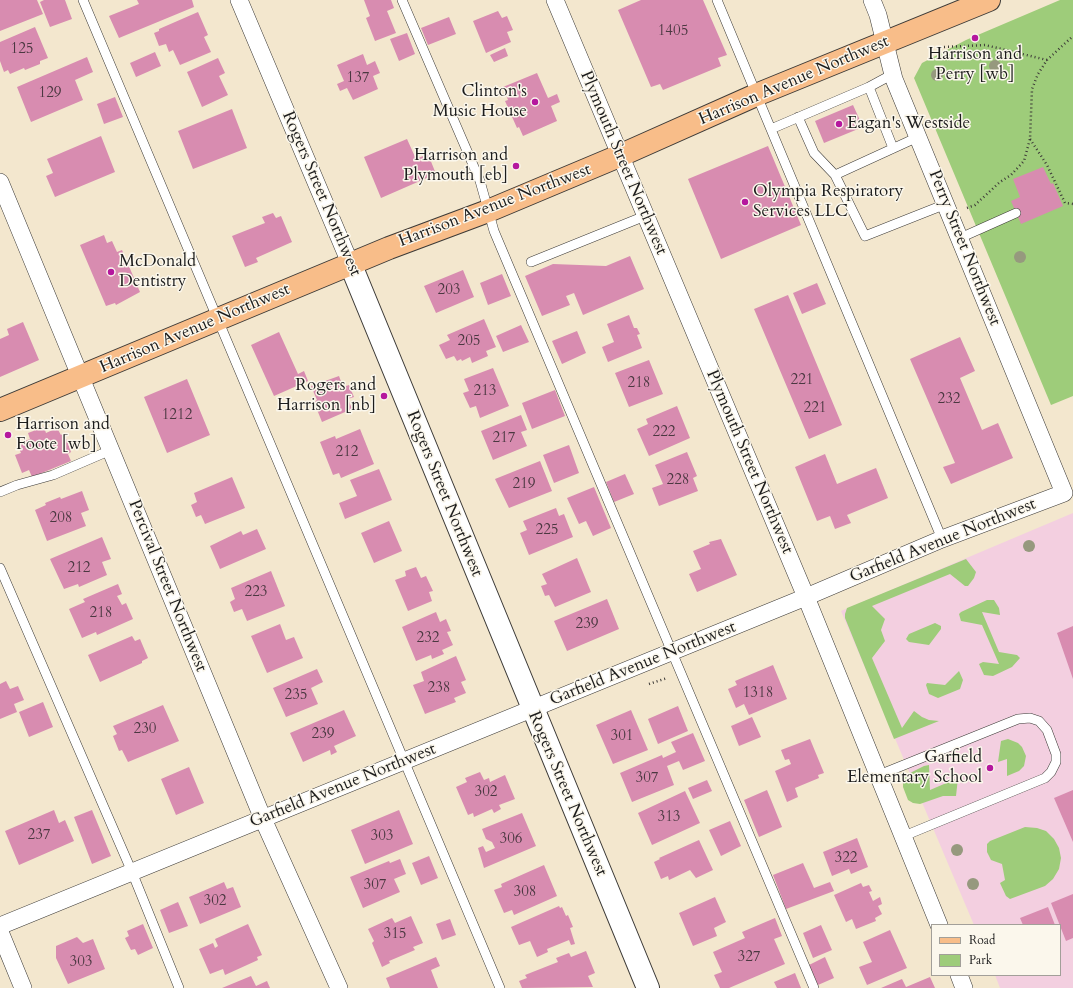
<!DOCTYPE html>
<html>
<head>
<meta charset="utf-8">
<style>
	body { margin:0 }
	#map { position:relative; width:1073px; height:988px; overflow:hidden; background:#f3e7ce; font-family:Cardo,serif }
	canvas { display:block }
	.legend { position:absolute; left:931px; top:924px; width:130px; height:52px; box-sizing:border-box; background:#fbf7ec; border:1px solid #a29f99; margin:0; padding:5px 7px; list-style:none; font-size:12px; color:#1c1c1c }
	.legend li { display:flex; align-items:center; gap:8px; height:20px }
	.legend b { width:20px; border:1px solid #a29f99 }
</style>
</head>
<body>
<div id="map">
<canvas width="1073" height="988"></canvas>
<ul class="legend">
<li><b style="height:5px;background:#f8bd89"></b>Road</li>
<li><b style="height:11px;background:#9ecc7a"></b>Park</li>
</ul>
</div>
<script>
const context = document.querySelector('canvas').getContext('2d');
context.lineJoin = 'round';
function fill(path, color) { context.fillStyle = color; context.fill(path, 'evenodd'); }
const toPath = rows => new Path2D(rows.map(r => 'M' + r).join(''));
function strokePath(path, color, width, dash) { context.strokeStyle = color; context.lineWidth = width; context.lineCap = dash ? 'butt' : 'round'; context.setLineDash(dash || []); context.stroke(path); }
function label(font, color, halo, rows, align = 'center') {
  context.font = font + ' Cardo,serif'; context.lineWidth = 3; context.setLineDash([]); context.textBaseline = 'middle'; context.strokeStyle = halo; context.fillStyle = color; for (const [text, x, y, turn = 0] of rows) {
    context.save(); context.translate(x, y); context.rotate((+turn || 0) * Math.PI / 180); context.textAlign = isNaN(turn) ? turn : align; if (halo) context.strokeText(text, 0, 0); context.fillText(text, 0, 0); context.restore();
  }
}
fill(toPath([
	[1073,513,1073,988,1000,988,995,975,1060,975,1060,925,974,925,841,611]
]), '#f3cfe0');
fill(toPath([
	[1060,0,1073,0,1073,396,1051,405,914,78,922,63,966,40],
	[966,559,976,572,974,578,968,586,965,586,950,574,872,606,885,619,881,630,885,641,872,658,902,728,914,711,922,717,929,720,939,721,894,739,845,618,845,614,847,608],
	[987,600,994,600,999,608,1000,615,982,612,999,652,1017,655,1020,658,1012,667,993,676,984,675,979,664,983,662,999,664,982,625,961,621,959,614,961,612],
	[935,623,941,626,941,629,929,645,909,642,906,639,909,634],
	[959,671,963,680,960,689,938,698,929,694,926,685,927,683,945,685],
	[1008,739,1018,743,1022,747,1026,756,1024,766,1019,771,1007,776,1007,759,998,762,1001,741],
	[929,765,930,790,958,778,956,796,943,796,920,804,913,803,908,800,903,787,903,779,908,774,924,766],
	[1025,827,1037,828,1046,831,1054,839,1059,848,1061,858,1059,869,1053,879,1045,886,1010,899,1006,896,1000,883,1005,880,1002,864,991,860,987,852,987,844,990,841]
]), '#9ecc7a');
fill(toPath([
	[0,0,37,0,43,14,0,31],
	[44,0,65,0,72,19,50,27,40,2],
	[137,0,192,0,194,7,119,38,109,16,139,4],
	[364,0,391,0,394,8,387,11,396,33,375,41,366,18,370,16],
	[641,0,703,0,727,55,718,58,721,66,663,90,660,84,651,87,618,10],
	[498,11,502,18,507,16,513,30,507,32,511,42,486,53,473,21],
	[198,12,208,35,204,37,211,52,180,65,173,50,169,52,166,44,159,46,154,33,159,31,159,29],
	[449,17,456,34,428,45,421,28],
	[35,27,48,58,40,61,40,64,25,70,24,68,10,74,8,70,4,72,0,61,0,42],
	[407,33,415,54,399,61,390,39],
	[505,48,508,56,494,62,490,55],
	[155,52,161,66,136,77,130,63],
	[363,54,367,65,375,61,380,73,373,76,378,89,353,100,347,88,340,91,337,84,344,81,337,65],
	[87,57,93,72,75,80,83,100,31,122,17,87],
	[218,58,225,73,219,76,228,95,202,107,187,72],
	[537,73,548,98,557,94,560,102,551,106,557,121,523,136,519,127,517,128,505,101,508,100,503,87],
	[115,97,123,117,104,124,97,104],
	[853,105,863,127,824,143,815,121],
	[232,109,247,148,193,169,178,131],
	[101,136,115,172,55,197,46,176,53,173,47,159],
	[407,139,416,159,428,154,436,174,381,198,364,157],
	[768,146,801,225,721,259,688,179],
	[1043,167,1051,184,1053,183,1063,206,1021,224,1011,201,1020,197,1013,179],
	[273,213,276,218,281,216,292,242,256,258,258,262,245,267,232,236,265,223,262,217],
	[104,235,107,243,112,241,117,252,122,250,140,292,116,305,115,303,106,306,80,245],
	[630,256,644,289,583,315,574,293,566,296,570,305,542,316,525,276,553,264,606,266],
	[463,270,474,297,436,313,424,286],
	[502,274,511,296,488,305,480,283],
	[817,283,826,304,802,314,793,293],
	[788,295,842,425,809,439,754,309],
	[629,315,634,328,637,328,640,334,637,335,642,348,608,362,602,347,614,342,607,324],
	[484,319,496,347,486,351,488,356,472,363,470,357,462,361,461,359,457,361,454,356,446,359,439,345,450,340,447,335],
	[23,322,39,360,0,377,0,339,9,335,7,329],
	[521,325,529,342,503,352,496,336],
	[577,331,586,353,562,364,552,341],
	[279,332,298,374,304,371,308,381,274,396,251,345],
	[960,337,975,371,960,378,982,430,998,423,1013,458,951,484,943,467,955,463,910,359],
	[649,360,663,394,629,407,615,373],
	[493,368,509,406,480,418,476,406,470,408,463,393,469,391,464,379],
	[339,376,343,387,349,385,354,397,348,399,352,409,322,422,314,402,317,400,311,386],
	[187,379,210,435,167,453,144,397],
	[555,390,565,416,532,429,522,403],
	[677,406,690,438,649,456,637,429,648,424,646,419],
	[521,415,527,430,521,432,527,446,493,460,481,431],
	[44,427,46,433,57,428,61,435,64,433,71,452,68,454,71,461,32,477,29,470,22,473,15,455,21,453,17,444,30,439,28,433],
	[360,429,374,464,341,478,339,473,333,475,320,442,335,436,336,439],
	[569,445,579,473,554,483,543,455],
	[687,452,697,476,693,478,698,491,659,506,652,488,663,484,655,465],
	[825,454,837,484,876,468,888,498,847,515,851,523,835,529,830,516,817,521,795,467],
	[540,461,552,491,509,508,495,479],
	[379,469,392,500,345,519,339,503,357,496,350,480],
	[625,474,634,494,614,502,606,482],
	[232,477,245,508,205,524,201,515,196,517,191,505,197,502,194,493],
	[594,487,611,528,593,536,586,521,579,524,567,498],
	[82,491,89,510,81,513,86,526,47,541,35,510,46,505,45,503,60,497,61,499],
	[556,508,559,516,564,514,573,537,529,555,520,533,527,530,523,521],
	[389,521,402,551,374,563,361,533],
	[257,529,266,549,220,569,210,546,241,531,243,535],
	[102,537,111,559,102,562,107,575,79,587,78,584,64,589,50,559],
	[721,539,737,575,697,592,689,574,701,569,693,551,710,544,709,542],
	[577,558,591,592,555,607,549,595,545,596,541,586,547,584,542,574],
	[416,567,421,578,426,576,433,591,429,592,432,601,408,611,395,580,406,576,405,571],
	[271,571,285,606,247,621,242,609,234,612,230,602,235,599,231,588],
	[118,584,122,594,117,596,122,605,126,603,133,619,97,635,96,632,82,638,69,609,85,602,83,599],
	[607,599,619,629,567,651,554,621],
	[436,612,440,622,446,619,451,631,447,632,453,645,442,650,444,654,432,659,431,655,416,661,402,627],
	[280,624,286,640,294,637,303,658,267,673,251,636],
	[1073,626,1073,679,1057,633],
	[132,636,135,641,140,639,148,658,142,661,142,663,100,682,88,655],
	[456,656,466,680,461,682,466,693,454,698,456,702,425,714,413,685,424,681,421,672],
	[773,665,787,699,749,715,744,704,736,708,728,689,737,685,735,681],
	[317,669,323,682,311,688,318,704,286,717,273,688],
	[6,681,10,689,18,686,24,700,14,704,17,712,0,719,0,684],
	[43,702,53,727,29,737,19,712],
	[163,705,179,741,128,762,122,750,119,751,113,736,117,734,113,726],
	[678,706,688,731,658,744,648,719],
	[344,710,356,736,334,746,337,752,331,755,330,750,303,762,290,733],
	[631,710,648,750,613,764,596,725],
	[752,717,761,737,739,746,731,726],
	[693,733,705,761,683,770,679,761,667,766,674,785,632,802,620,773,662,755,663,758,676,752,671,742],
	[810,739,824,773,818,775,819,778,795,788,798,797,787,802,775,771,791,764,789,759,785,760,781,750],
	[189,767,204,803,176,815,161,779],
	[480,772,484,780,489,778,490,782,505,775,515,799,499,805,501,809,494,813,492,809,474,817,473,813,468,815,456,787,467,782,465,778],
	[707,780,712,791,693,799,688,788],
	[767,790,782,827,759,837,744,800],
	[1073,790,1073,842,1054,798],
	[685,791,700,823,652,845,638,813],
	[54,810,59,823,65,820,74,841,19,865,5,831],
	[92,810,111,856,92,864,74,817],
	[399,810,413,844,365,864,351,830],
	[522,813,536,846,484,868,478,848,483,846,486,852,495,848,492,842,486,839,482,829],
	[730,821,741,846,721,856,709,830],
	[857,838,868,867,851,874,849,869,832,876,823,852],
	[699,840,713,870,696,878,690,870,669,880,668,876,661,879,654,862,660,859,659,858],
	[429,856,438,878,421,885,412,863],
	[400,859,406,874,394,879,400,892,363,908,350,877,389,861,390,863],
	[803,863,814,888,830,882,834,891,786,909,773,875],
	[544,865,557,896,514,915,512,910,504,913,494,890,502,887,501,884],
	[224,882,227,889,233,887,241,907,200,924,189,897],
	[861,883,863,887,869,885,872,891,869,892,873,901,880,897,882,904,878,906,882,914,875,918,876,921,856,929,852,919,846,922,834,895],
	[1073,894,1073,938,1066,941,1051,903],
	[715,897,726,922,714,928,717,936,693,946,679,913],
	[178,902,188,926,169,933,160,910],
	[559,906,560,908,562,907,566,916,568,915,573,927,570,928,575,944,571,945,569,940,547,949,548,952,537,957,530,941,519,945,511,927],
	[1048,907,1055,925,1023,925,1020,918],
	[411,916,423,943,413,947,415,950,389,961,390,963,382,967,372,943,374,941,368,929,392,918,395,923],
	[775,918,782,936,774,939,785,964,729,988,720,988,714,975,722,972,713,952,745,938,742,932],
	[450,919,456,935,442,940,436,924],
	[143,924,153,948,138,955,135,949,131,950,125,938,129,936,127,931],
	[248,924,262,955,257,957,258,960,225,975,223,969,210,974,199,949,213,943,215,948,218,946,215,939],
	[821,925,832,950,813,958,803,933],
	[890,930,907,968,867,985,859,967,872,962,863,942],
	[77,937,83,943,93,939,105,969,68,984,56,958,56,946],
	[586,951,595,973,588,976,593,987,522,988,519,981,527,978,525,975,558,962,556,958,569,953,571,957],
	[436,957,440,966,431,970,438,988,390,988,386,978],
	[825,957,834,978,818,985,809,965],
	[795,973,801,988,777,988,774,982],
	[251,976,256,986,267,981,270,988,222,988],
	[930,977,935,988,881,988,902,979,906,987]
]), '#d88cb0');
const service = toPath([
	[83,0,500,988],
	[402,0,480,181,494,231,814,988],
	[717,0,942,539],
	[869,87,893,74],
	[798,117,814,153,835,175],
	[771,129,869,87,893,148],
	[918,137,835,175,865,236,946,204],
	[960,238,1016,213],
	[531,262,645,216],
	[0,492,17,485,53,475,111,450],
	[0,568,132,872,179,988],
	[879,775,1018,719,1030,718,1039,721,1047,730,1056,754,1056,762,1051,772,1045,778,904,836]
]);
const minor = toPath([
	[239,0,350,263],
	[555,0,806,597,939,925],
	[0,182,263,819,339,988],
	[0,926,806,597,942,539,1064,493,894,79,878,15,872,0],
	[0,932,23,988],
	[959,975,964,988]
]);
const tertiary = toPath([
	[350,263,648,988]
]);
const primary = toPath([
	[0,410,389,248,488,211,619,156,756,95,989,0]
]);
strokePath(service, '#3c3a37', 10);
strokePath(minor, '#3c3a37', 18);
strokePath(tertiary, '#3c3a37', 24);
strokePath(primary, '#3c3a37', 24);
strokePath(toPath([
	[944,47,985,45,1047,60],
	[1030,139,1047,165,1065,203,1073,204],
	[967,208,975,205,1000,182,1011,175,1024,161,1030,139,1032,89,1038,74,1047,60,1073,36],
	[649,684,667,678]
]), '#3c3a37', 2.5, [1, 3]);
strokePath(service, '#fff', 9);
strokePath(minor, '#fff', 17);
strokePath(tertiary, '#fff', 22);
strokePath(primary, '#f8bd89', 22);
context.fillStyle = '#96997e';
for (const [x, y] of [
	[995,66],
	[937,75],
	[1020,257],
	[1029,546],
	[957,850],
	[973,884]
]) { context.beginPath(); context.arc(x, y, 6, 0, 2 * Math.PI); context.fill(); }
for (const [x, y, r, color] of [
	[975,38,4,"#b5179e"],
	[535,102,4,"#b5179e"],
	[839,124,4,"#b5179e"],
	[516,166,4,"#b5179e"],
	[745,202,4,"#b5179e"],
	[111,272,4,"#b5179e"],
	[384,396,4,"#b5179e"],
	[8,435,4,"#b5179e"],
	[990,768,4,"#b5179e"]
]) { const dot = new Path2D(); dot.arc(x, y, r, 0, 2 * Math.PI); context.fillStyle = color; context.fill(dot); strokePath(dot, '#fbf7ec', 1.5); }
label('15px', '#4b3841', null, [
	["1405",673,32],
	["125",22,50],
	["137",358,79],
	["129",50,94],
	["203",449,291],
	["205",469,342],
	["221",802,381],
	["218",639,384],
	["213",485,392],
	["232",949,400],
	["221",815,409],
	["1212",177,416],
	["222",664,433],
	["217",504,439],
	["212",347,453],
	["228",678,481],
	["219",524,485],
	["208",61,519],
	["225",547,531],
	["212",79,569],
	["223",256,593],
	["218",101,614],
	["239",587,625],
	["232",428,639],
	["238",439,689],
	["1318",758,694],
	["235",296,696],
	["230",145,730],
	["239",323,735],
	["301",622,737],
	["307",647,779],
	["302",486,793],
	["313",669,818],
	["237",39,836],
	["303",382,837],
	["306",511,840],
	["322",846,859],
	["307",375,886],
	["308",525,893],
	["302",215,902],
	["315",395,935],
	["327",749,958],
	["303",81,963]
]);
label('17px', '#1c1c1c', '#fbf7ec', [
	["Harrison and",975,55,"center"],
	["Perry [wb]",975,75,"center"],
	["Clinton's",527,92],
	["Music House",527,112],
	["Eagan's Westside",847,124,"left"],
	["Harrison and",508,156],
	["Plymouth [eb]",508,176],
	["Olympia Respiratory",753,192,"left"],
	["Services LLC",753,212,"left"],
	["McDonald",119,262,"left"],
	["Dentistry",119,282,"left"],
	["Rogers and",376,386],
	["Harrison [nb]",376,406],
	["Harrison and",16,425,"left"],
	["Foote [wb]",16,445,"left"],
	["Garfield",982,758],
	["Elementary School",982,778]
], 'right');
label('17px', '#1c1c1c', '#fbf7ec', [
	["Harrison Avenue Northwest",794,81,-23],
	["Plymouth Street Northwest",623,163,67],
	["Rogers Street Northwest",321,194,67],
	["Harrison Avenue Northwest",495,206,-21],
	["Perry Street Northwest",964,248,68],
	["Harrison Avenue Northwest",195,329,-23],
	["Plymouth Street Northwest",749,462,67],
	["Rogers Street Northwest",444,494,68],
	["Garfield Avenue Northwest",943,541,-22],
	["Percival Street Northwest",167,586,68],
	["Garfield Avenue Northwest",643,664,-22],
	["Garfield Avenue Northwest",343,786,-22],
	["Rogers Street Northwest",567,794,67]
]);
</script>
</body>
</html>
